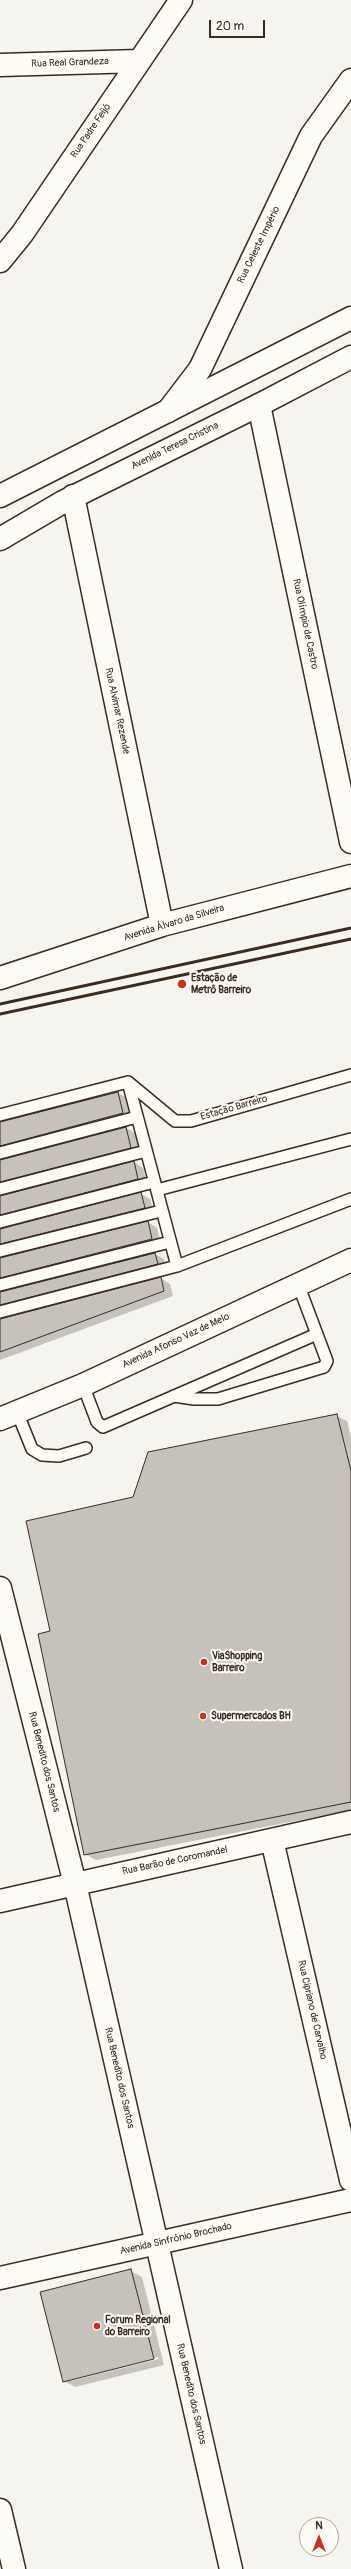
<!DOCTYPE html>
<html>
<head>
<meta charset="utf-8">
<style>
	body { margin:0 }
	#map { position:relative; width:351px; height:2569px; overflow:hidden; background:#f5f4ee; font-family:Pangolin,sans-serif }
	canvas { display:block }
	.north { position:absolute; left:299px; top:2517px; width:40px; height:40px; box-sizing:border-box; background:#fdfcf7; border:1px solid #afa8a0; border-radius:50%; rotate:0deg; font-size:11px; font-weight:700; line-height:16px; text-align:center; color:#3b2a1e }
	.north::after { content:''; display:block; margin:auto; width:14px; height:18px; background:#c8321e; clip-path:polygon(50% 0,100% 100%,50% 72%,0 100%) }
	.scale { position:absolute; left:209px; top:20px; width:56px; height:18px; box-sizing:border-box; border:2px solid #3b2a1e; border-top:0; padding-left:5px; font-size:12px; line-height:14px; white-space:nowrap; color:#3b2a1e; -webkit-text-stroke:3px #fdfcf7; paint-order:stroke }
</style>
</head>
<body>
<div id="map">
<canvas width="351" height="2569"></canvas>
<div class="north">N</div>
<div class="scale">20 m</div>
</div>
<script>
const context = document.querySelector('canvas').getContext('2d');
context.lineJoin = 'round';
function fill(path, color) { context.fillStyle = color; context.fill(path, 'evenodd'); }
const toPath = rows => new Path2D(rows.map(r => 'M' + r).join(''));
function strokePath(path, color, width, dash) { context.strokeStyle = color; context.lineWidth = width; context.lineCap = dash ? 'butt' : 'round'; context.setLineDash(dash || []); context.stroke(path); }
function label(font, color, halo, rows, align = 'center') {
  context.font = font + ' Pangolin,sans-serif'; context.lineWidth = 4; context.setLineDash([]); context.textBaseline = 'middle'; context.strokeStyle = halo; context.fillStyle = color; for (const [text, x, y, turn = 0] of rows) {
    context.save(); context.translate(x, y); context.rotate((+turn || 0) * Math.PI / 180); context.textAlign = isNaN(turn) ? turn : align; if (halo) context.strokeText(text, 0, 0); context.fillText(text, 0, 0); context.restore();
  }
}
fill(toPath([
	[118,1093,127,1098,132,1118,7,1151,1,1161,126,1128,135,1133,140,1153,7,1187,1,1197,134,1162,143,1168,147,1184,7,1220,1,1230,141,1194,150,1199,154,1213,8,1249,1,1259,148,1222,157,1228,161,1244,7,1283,1,1293,155,1254,164,1259,167,1269,7,1310,1,1320,161,1278,170,1284,173,1296,0,1360,0,1122],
	[336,1416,347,1421,351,1438,351,1810,96,1860,85,1854,51,1632,134,1498],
	[131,2271,142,2277,164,2365,75,2387,64,2381],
	[158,2357,159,2359,71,2381,71,2379]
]), '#0003');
const building = toPath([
	[118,1092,123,1113,0,1146,0,1122,118,1092],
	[126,1127,131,1148,0,1182,0,1160,126,1127],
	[134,1161,138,1179,0,1215,0,1196,134,1161],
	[141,1192,145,1208,0,1244,0,1229,141,1192],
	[148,1221,152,1239,0,1278,0,1258,148,1221],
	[155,1253,158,1264,0,1305,0,1292,155,1253],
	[161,1277,164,1291,0,1352,0,1319,161,1277],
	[337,1414,351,1471,351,1802,84,1855,38,1634,50,1631,26,1521,133,1497,148,1452,337,1414],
	[131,2269,154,2359,63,2382,40,2292,131,2269]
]);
fill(building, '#c7c1bb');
strokePath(building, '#3b2a1e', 1);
const lane = toPath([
	[128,1082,175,1121,191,1121,351,1075],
	[128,1082,177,1266],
	[0,1115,128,1082],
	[0,1153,137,1117],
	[0,1189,146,1151],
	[157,1190,351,1139],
	[0,1222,154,1182],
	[0,1251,161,1211],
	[0,1285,170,1242],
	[0,1312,177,1266,351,1199],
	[83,1385,97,1422,103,1427,317,1334],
	[174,1396,194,1399,218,1399,324,1367,327,1361,298,1284],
	[17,1412,32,1449,42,1455,59,1456,86,1448]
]);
const street = toPath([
	[0,65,139,61],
	[0,261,22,234,181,0],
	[259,405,351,842],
	[168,411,200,369,311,136,351,80],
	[73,496,162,925],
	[0,978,162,925,351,876],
	[0,1588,75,1884,231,2569],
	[272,1840,351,2180],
	[0,1901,351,1822],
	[0,2510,14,2569]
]);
const secondary = toPath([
	[0,496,351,318],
	[0,539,63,502,259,405,351,357],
	[0,1419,83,1385,351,1260],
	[0,2278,351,2200]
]);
strokePath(lane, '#3b2a1e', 14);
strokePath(street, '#3b2a1e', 25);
strokePath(secondary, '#3b2a1e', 25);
strokePath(lane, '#fdfcf7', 11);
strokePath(street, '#fdfcf7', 22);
strokePath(secondary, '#fdfcf7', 22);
strokePath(toPath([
	[0,1004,351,928],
	[0,1014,351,939]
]), '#3b2a1e', 3);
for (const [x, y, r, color] of [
	[182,984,5,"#c8321e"],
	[204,1662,4,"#c8321e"],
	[203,1716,4,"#c8321e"],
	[97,2326,4,"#c8321e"]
]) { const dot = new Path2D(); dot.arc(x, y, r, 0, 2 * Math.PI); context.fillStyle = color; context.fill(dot); strokePath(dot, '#fdfcf7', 1.5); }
label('10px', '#3b2a1e', '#fdfcf7', [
	["Rua Real Grandeza",70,63,-2],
	["Rua Padre Feijó",91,131,-56],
	["Rua Celeste Império",259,245,-64],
	["Avenida Teresa Cristina",175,446,-26],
	["Rua Olímpio de Castro",305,624,78],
	["Rua Alvimar Rezende",117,711,78],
	["Avenida Álvaro da Silveira",174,923,-17],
	["Estação Barreiro",234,1108,-16],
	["Avenida Afonso Vaz de Melo",176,1341,-25],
	["Rua Benedito dos Santos",44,1762,76],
	["Rua Barão de Coromandel",175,1861,-12],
	["Rua Cipriano de Carvalho",312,2010,77],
	["Rua Benedito dos Santos",119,2078,77],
	["Avenida Sinfrônio Brochado",176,2239,-13],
	["Rua Benedito dos Santos",191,2394,77]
]);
label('bold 10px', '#3b2a1e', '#fdfcf7', [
	["Estação de",191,978],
	["Metrô Barreiro",191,990],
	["ViaShopping",212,1656],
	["Barreiro",212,1668],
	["Supermercados BH",211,1716],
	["Forum Regional",105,2320],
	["do Barreiro",105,2332]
], 'left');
</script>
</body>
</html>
